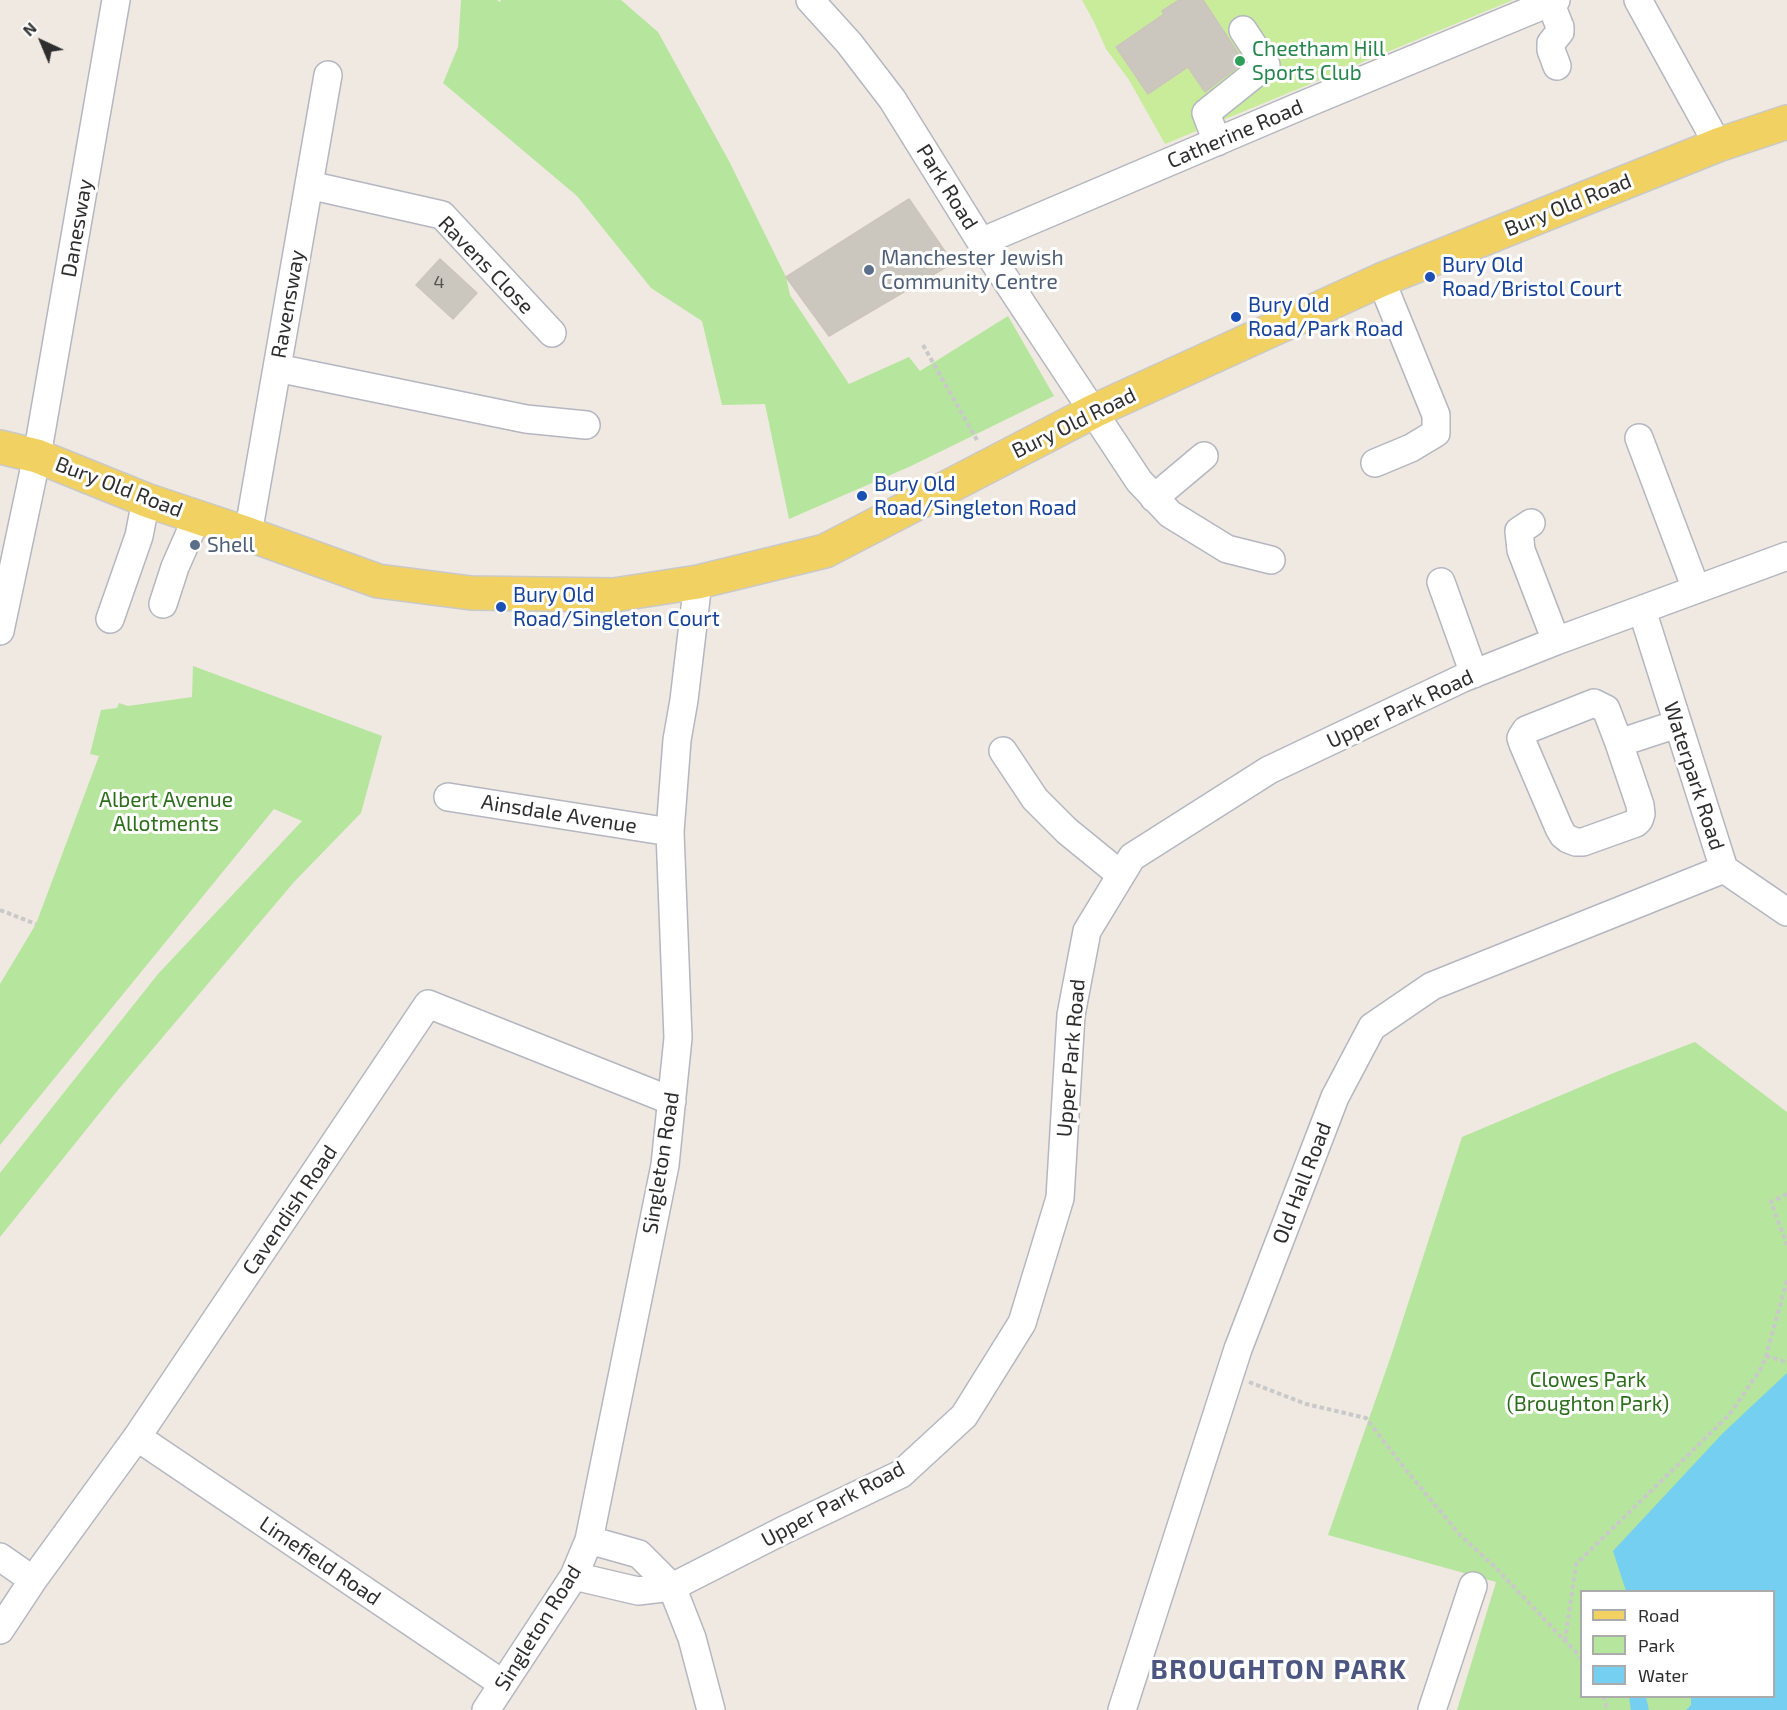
<!DOCTYPE html>
<html>
<head>
<meta charset="utf-8">
<style>
	body { margin:0 }
	#map { position:relative; width:1787px; height:1710px; overflow:hidden; background:#efe9e1; font-family:"Exo 2",sans-serif }
	canvas { display:block }
	.legend { position:absolute; left:1580px; top:1590px; width:195px; height:108px; box-sizing:border-box; background:#fff; border:2px solid #ababab; margin:0; padding:8px 10px; list-style:none; font-size:18px; color:#2e2e2e }
	.legend li { display:flex; align-items:center; gap:12px; height:30px }
	.legend b { width:30px; border:2px solid #ababab }
	.north { position:absolute; left:12px; top:12px; width:60px; height:60px; -webkit-text-stroke:4px #fff; paint-order:stroke; rotate:316deg; font-size:16px; font-weight:700; line-height:24px; text-align:center; color:#2e2e2e }
	.north::after { content:''; display:block; margin:auto; width:21px; height:27px; background:#2e2e2e; clip-path:polygon(50% 0,100% 100%,50% 72%,0 100%) }
</style>
</head>
<body>
<div id="map">
<canvas width="1787" height="1710"></canvas>
<ul class="legend">
<li><b style="height:8px;background:#f2d163"></b>Road</li>
<li><b style="height:16px;background:#b6e59e"></b>Park</li>
<li><b style="height:16px;background:#75cff0"></b>Water</li>
</ul>
<div class="north">N</div>
</div>
<script>
const context = document.querySelector('canvas').getContext('2d');
context.lineJoin = 'round';
function fill(path, color) { context.fillStyle = color; context.fill(path, 'evenodd'); }
const toPath = rows => new Path2D(rows.map(r => 'M' + r).join(''));
function strokePath(path, color, width, dash) { context.strokeStyle = color; context.lineWidth = width; context.lineCap = dash ? 'butt' : 'round'; context.setLineDash(dash || []); context.stroke(path); }
function label(font, color, halo, rows, align = 'center') {
  context.font = font + ' "Exo 2",sans-serif'; context.lineWidth = 6; context.setLineDash([]); context.textBaseline = 'middle'; context.strokeStyle = halo; context.fillStyle = color; for (const [text, x, y, turn = 0] of rows) {
    context.save(); context.translate(x, y); context.rotate((+turn || 0) * Math.PI / 180); context.textAlign = isNaN(turn) ? turn : align; if (halo) context.strokeText(text, 0, 0); context.fillText(text, 0, 0); context.restore();
  }
}
fill(toPath([
	[461,0,497,0,500,2,501,0,621,0,658,32,729,161,786,277,790,295,849,384,909,357,920,371,1008,316,1054,396,911,466,789,519,765,404,722,405,702,321,651,288,577,196,443,83,458,47],
	[193,666,382,736,361,813,294,882,118,1090,0,1237,0,1173,158,974,302,821,274,809,0,1145,0,984,36,924,99,756,90,754,101,710,117,708,119,703,128,706,192,697],
	[1695,1042,1787,1112,1787,1710,1457,1710,1496,1582,1328,1535,1391,1356,1462,1137,1616,1072],
	[1582,1592,1774,1592,1774,1696,1582,1696]
]), '#b6e59e');
fill(toPath([
	[1082,0,1513,0,1165,144,1129,80,1106,49,1094,22]
]), '#c9ec9a');
fill(toPath([
	[1787,1373,1787,1710,1686,1710,1691,1705,1691,1697,1774,1696,1774,1592,1626,1591,1613,1551,1723,1433],
	[1629,1697,1646,1697,1649,1710,1631,1710]
]), '#75cff0');
const building = toPath([
	[1179,0,1203,0,1244,62,1205,92,1188,67,1148,94,1116,47,1164,14,1162,11,1179,0],
	[909,199,953,263,829,336,786,277,909,199],
	[440,259,477,293,453,319,416,285,440,259]
]);
fill(building, '#cbc7bf');
strokePath(building, '#cbc5ba', 1.5);
const minor = toPath([
	[810,0,849,43,892,99,981,242,1139,481,1170,514,1227,549,1271,560],
	[1638,0,1718,145],
	[1550,2,1560,27,1560,32,1551,43,1551,50,1557,66],
	[1217,142,1206,113,1266,65,1243,30],
	[309,185,442,215,552,333],
	[981,242,1298,107,1556,0],
	[277,368,526,419,586,425],
	[1639,438,1696,589],
	[1375,463,1411,448,1436,433,1436,415,1381,280],
	[1154,498,1204,456],
	[1531,523,1519,531,1521,550,1556,641],
	[248,534,328,75],
	[1441,582,1474,674],
	[163,604,175,567,197,517],
	[1642,610,1724,869,1787,912],
	[110,619,139,536,146,500],
	[0,631,37,456,116,0],
	[1619,743,1640,805,1641,814,1639,820,1636,823,1583,842,1576,842,1568,839,1563,835,1559,828,1523,744,1521,738,1526,730,1594,703,1606,709,1619,743,1677,724],
	[1003,751,1035,799,1067,831,1121,875],
	[448,797,670,832],
	[137,1437,503,1684],
	[589,1540,639,1554,672,1587,692,1638,711,1710],
	[0,1557,33,1580],
	[574,1576,638,1591,672,1587,782,1531,901,1474,964,1416,1022,1323,1060,1198,1071,1015,1087,931,1132,857,1269,770,1463,678,1556,641,1787,556],
	[0,1630,33,1580,137,1437,428,1004,672,1101],
	[486,1710,574,1576,589,1540,665,1165,678,1038,670,832,677,740,684,700,698,582],
	[1122,1710,1238,1349,1335,1097,1372,1027,1432,986,1724,869],
	[1432,1710,1473,1586]
]);
const major = toPath([
	[0,447,37,456,146,500,248,534,378,581,471,593,614,595,698,582,825,551,1094,411,1381,280,1718,145,1787,122]
]);
strokePath(minor, '#b4b7c1', 30);
strokePath(major, '#c9c9c9', 36);
strokePath(toPath([
	[923,345,977,440],
	[0,910,36,924],
	[1787,1194,1771,1202,1787,1245],
	[1766,1356,1787,1362],
	[1249,1382,1306,1404,1366,1418,1402,1465,1460,1535,1495,1567,1582,1659],
	[1565,1641,1576,1564,1729,1415,1760,1370,1766,1356,1787,1280],
	[1603,1696,1608,1710]
]), '#c9c9c9', 4, [4.5, 3]);
strokePath(minor, '#fff', 27);
strokePath(major, '#f2d163', 33);
for (const [x, y, r, color] of [
	[1240,61,6,"#2e9e5b"],
	[869,270,6,"#5c6f8a"],
	[1430,277,6,"#1a4fb4"],
	[1236,317,6,"#1a4fb4"],
	[862,496,6,"#1a4fb4"],
	[195,545,6,"#5c6f8a"],
	[501,607,6,"#1a4fb4"]
]) { const dot = new Path2D(); dot.arc(x, y, r, 0, 2 * Math.PI); context.fillStyle = color; context.fill(dot); strokePath(dot, '#fff', 2); }
label('18px', '#555452', null, [
	["4",439,282]
]);
label('21px', '#27864d', '#fff', [
	["Cheetham Hill",1252,49],
	["Sports Club",1252,73]
], 'left');
label('21px', '#2e2e2e', '#fff', [
	["Catherine Road",1235,134,-23],
	["Park Road",947,187,58],
	["Bury Old Road",1568,205,-22],
	["Danesway",77,228,-80],
	["Ravens Close",486,265,46],
	["Ravensway",288,304,-80],
	["Bury Old Road",1074,423,-26],
	["Bury Old Road",119,487,21],
	["Upper Park Road",1400,709,-25],
	["Waterpark Road",1694,776,72],
	["Ainsdale Avenue",559,814,9],
	["Upper Park Road",1071,1058,-85],
	["Singleton Road",661,1163,-81],
	["Old Hall Road",1302,1183,-69],
	["Cavendish Road",290,1210,-56],
	["Upper Park Road",833,1504,-28],
	["Limefield Road",320,1561,34],
	["Singleton Road",538,1628,-58]
]);
label('21px', '#4e5e75', '#fff', [
	["Manchester Jewish",881,258],
	["Community Centre",881,282],
	["Shell",207,545]
], 'left');
label('21px', '#164399', '#fff', [
	["Bury Old",1442,265],
	["Road/Bristol Court",1442,289],
	["Bury Old",1248,305],
	["Road/Park Road",1248,329],
	["Bury Old",874,484],
	["Road/Singleton Road",874,508],
	["Bury Old",513,595],
	["Road/Singleton Court",513,619]
], 'left');
label('21px', '#2c6e1b', '#fff', [
	["Albert Avenue",166,800],
	["Allotments",166,824],
	["Clowes Park",1588,1380],
	["(Broughton Park)",1588,1404]
]);
context.letterSpacing = '1.5px';
label('bold 27px', '#4d5680', '#fff', [
	["BROUGHTON PARK",1279,1670]
]);
context.letterSpacing = '0px';
</script>
</body>
</html>
